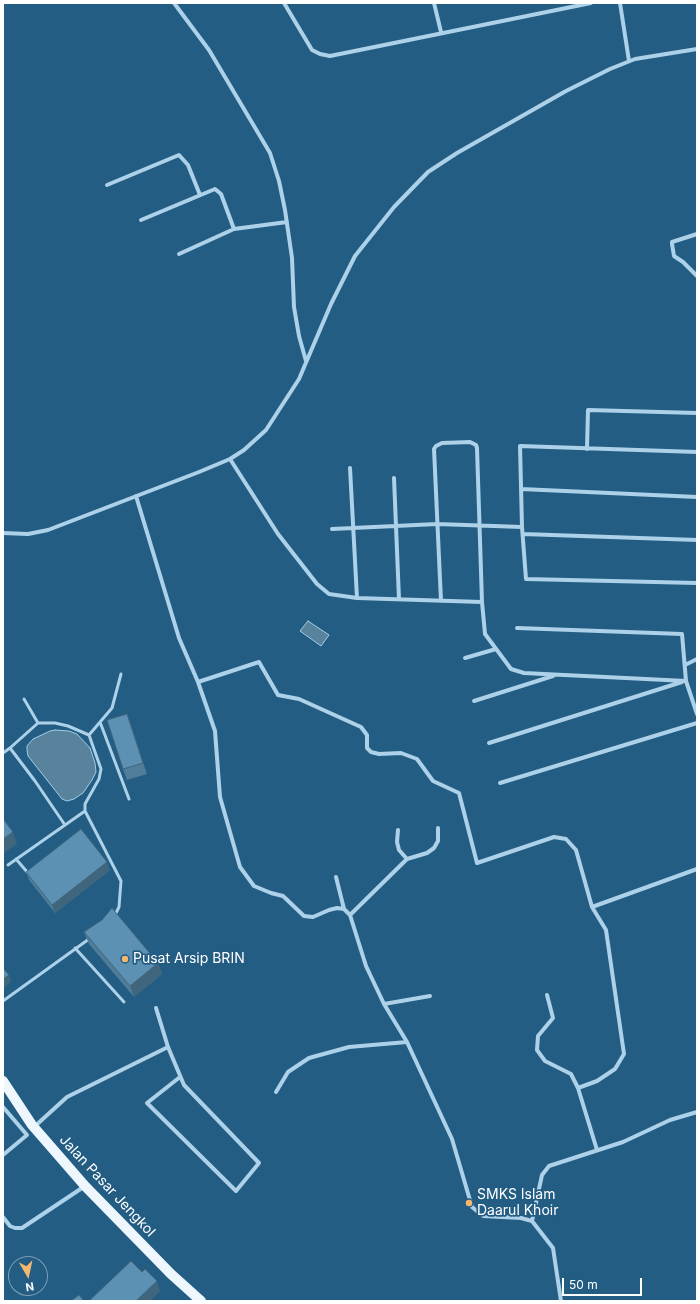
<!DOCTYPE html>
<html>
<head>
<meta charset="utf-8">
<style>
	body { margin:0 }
	#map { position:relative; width:700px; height:1304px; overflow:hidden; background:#235d83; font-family:Inter,sans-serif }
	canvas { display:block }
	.frame { position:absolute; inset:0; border:4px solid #fff; pointer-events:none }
	.north { position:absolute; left:8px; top:1256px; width:40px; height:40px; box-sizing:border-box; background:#235d83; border:1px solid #7b9eb5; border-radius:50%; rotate:171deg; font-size:11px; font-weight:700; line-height:16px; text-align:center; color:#fff }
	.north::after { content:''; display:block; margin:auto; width:14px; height:18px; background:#f3b76f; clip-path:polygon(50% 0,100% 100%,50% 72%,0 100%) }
	.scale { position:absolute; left:562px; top:1278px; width:80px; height:18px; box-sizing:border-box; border:2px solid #fff; border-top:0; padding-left:5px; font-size:12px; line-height:14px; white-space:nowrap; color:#fff; -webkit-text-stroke:3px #235d83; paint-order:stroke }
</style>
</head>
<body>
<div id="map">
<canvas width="700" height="1304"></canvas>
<div class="frame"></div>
<div class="north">N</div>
<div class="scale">50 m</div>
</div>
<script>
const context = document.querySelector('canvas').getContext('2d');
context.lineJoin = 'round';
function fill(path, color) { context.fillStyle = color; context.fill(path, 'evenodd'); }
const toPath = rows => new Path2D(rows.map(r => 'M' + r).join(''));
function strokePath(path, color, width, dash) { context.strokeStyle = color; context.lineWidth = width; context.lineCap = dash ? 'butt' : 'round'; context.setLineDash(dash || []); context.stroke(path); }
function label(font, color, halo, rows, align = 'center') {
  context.font = font + ' Inter,sans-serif'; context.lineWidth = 3.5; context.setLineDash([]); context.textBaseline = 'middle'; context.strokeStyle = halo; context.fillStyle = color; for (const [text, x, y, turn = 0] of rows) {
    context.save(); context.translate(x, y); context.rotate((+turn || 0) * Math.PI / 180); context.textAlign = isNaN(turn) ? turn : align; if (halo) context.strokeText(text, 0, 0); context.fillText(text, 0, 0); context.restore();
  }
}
const water = toPath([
	[308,621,329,635,321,646,300,631,308,621],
	[55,730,69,731,77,734,90,748,95,763,96,772,92,780,83,793,74,799,67,801,62,799,28,756,27,750,27,746,33,739,50,731,55,730]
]);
fill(water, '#59839d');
strokePath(water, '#a0cee9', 1);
strokePath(toPath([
	[24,699,38,723],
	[100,722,129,799],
	[10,748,38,723,55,723,68,726,89,735],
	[3,753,10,748,35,781,65,825],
	[16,859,28,873],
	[8,865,85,811],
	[114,917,119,907,121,881,85,811,85,804,99,779,101,769,89,735,112,708,121,674],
	[75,948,124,1002],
	[3,1001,89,939]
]), '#acd1e8', 3);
strokePath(toPath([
	[174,3,209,50,270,153,279,181,285,210,292,258,294,307,299,336,306,361],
	[284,3,312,50,320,54,330,56,591,3],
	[434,3,441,32],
	[620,3,629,61],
	[107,185,179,155,188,165,200,195],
	[141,220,215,189,221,194,234,229,287,222],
	[697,234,672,242,672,244,674,256,683,262,697,276],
	[179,254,234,229],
	[587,449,588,410,697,413],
	[697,452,520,446,522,527,526,579,697,583],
	[230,459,278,534,317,584,329,594,357,598,482,602],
	[350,468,357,598],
	[394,478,399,599],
	[521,489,697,497],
	[136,496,179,638,198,682,215,731,220,797,240,867,254,886,271,893,283,896,304,916,313,917,329,910,337,908,344,909,350,915,366,966,384,1004,407,1042,452,1139,472,1207,483,1216,521,1218,532,1221,553,1248,561,1301],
	[332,529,437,524,522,527],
	[3,533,28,534,48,530,199,472,230,459,244,450,266,430,299,379,331,304,355,256,394,207,428,172,457,153,566,91,610,69,635,59,697,49],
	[523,534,697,540],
	[441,601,434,449,436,446,442,443,470,442,476,445,477,448,482,602,485,634,511,669,524,673,686,681],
	[517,628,682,634,686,681,697,714],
	[465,658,496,649],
	[685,665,697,659],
	[198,682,259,662,278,695,299,699,361,727,367,735,367,748,371,752,379,754,401,753,417,759,433,781,459,793,477,863,554,837,566,839,576,850,592,907,606,930,624,1054,615,1069,597,1081,578,1088],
	[474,701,553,676],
	[489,743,682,682],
	[500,783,697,723],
	[398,830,397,842,399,850,407,859],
	[336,877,344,909],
	[592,907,697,869],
	[350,915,407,859,427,853,434,848,438,841,438,828],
	[547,995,553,1018,538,1036,537,1050,545,1061,571,1074,578,1088,597,1150],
	[384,1004,430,996],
	[156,1008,168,1047,184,1085,259,1163,236,1191,147,1103,180,1077],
	[276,1092,288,1072,309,1058,349,1047,407,1042],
	[3,1107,27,1135,3,1155],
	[34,1127,67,1097,168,1047],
	[3,1217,10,1226,15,1228,22,1228,85,1186],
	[532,1221,542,1175,549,1166,623,1142,670,1120,697,1112]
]), '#acd1e8', 4);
strokePath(toPath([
	[3,1081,32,1125,85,1186,171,1274,201,1301]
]), '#eef7fe', 10);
fill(toPath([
	[127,714,147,774,127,780,123,769],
	[110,870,55,913,29,880,26,872],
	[102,920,158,963,162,974,134,997,89,944,84,932]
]), '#4f7d9a');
fill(toPath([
	[127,714,131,725,147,774,143,763],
	[13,832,17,844,3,854,3,839],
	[107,862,110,870,55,913,52,905],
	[158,963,162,974,134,997,130,986],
	[9,975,11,982,3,989,3,979],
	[157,1281,160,1291,150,1301,136,1301]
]), '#40667d');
const building = toPath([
	[127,714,143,763,123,769,107,720,127,714],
	[3,819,13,832,3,839,3,819],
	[81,829,107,862,52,905,26,872,81,829],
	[112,908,158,963,130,986,84,932,102,920,112,908],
	[3,968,9,975,3,979,3,968],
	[131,1261,142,1272,145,1269,157,1281,136,1301,89,1301,131,1261],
	[79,1295,84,1301,71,1301,79,1295]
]);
fill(building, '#5c91b3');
strokePath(building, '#40667d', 1);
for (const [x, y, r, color] of [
	[125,959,4,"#f3b76f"],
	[469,1203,4,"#f3b76f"]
]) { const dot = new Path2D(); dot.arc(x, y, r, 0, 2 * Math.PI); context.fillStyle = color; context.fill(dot); strokePath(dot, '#235d83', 1.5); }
label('14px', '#fff', '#235d83', [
	["Pusat Arsip BRIN",133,959],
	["SMKS Islam",477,1195],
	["Daarul Khoir",477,1211]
], 'left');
label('14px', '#fff', '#235d83', [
	["Jalan Pasar Jengkol",107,1186,47]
]);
</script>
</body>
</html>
